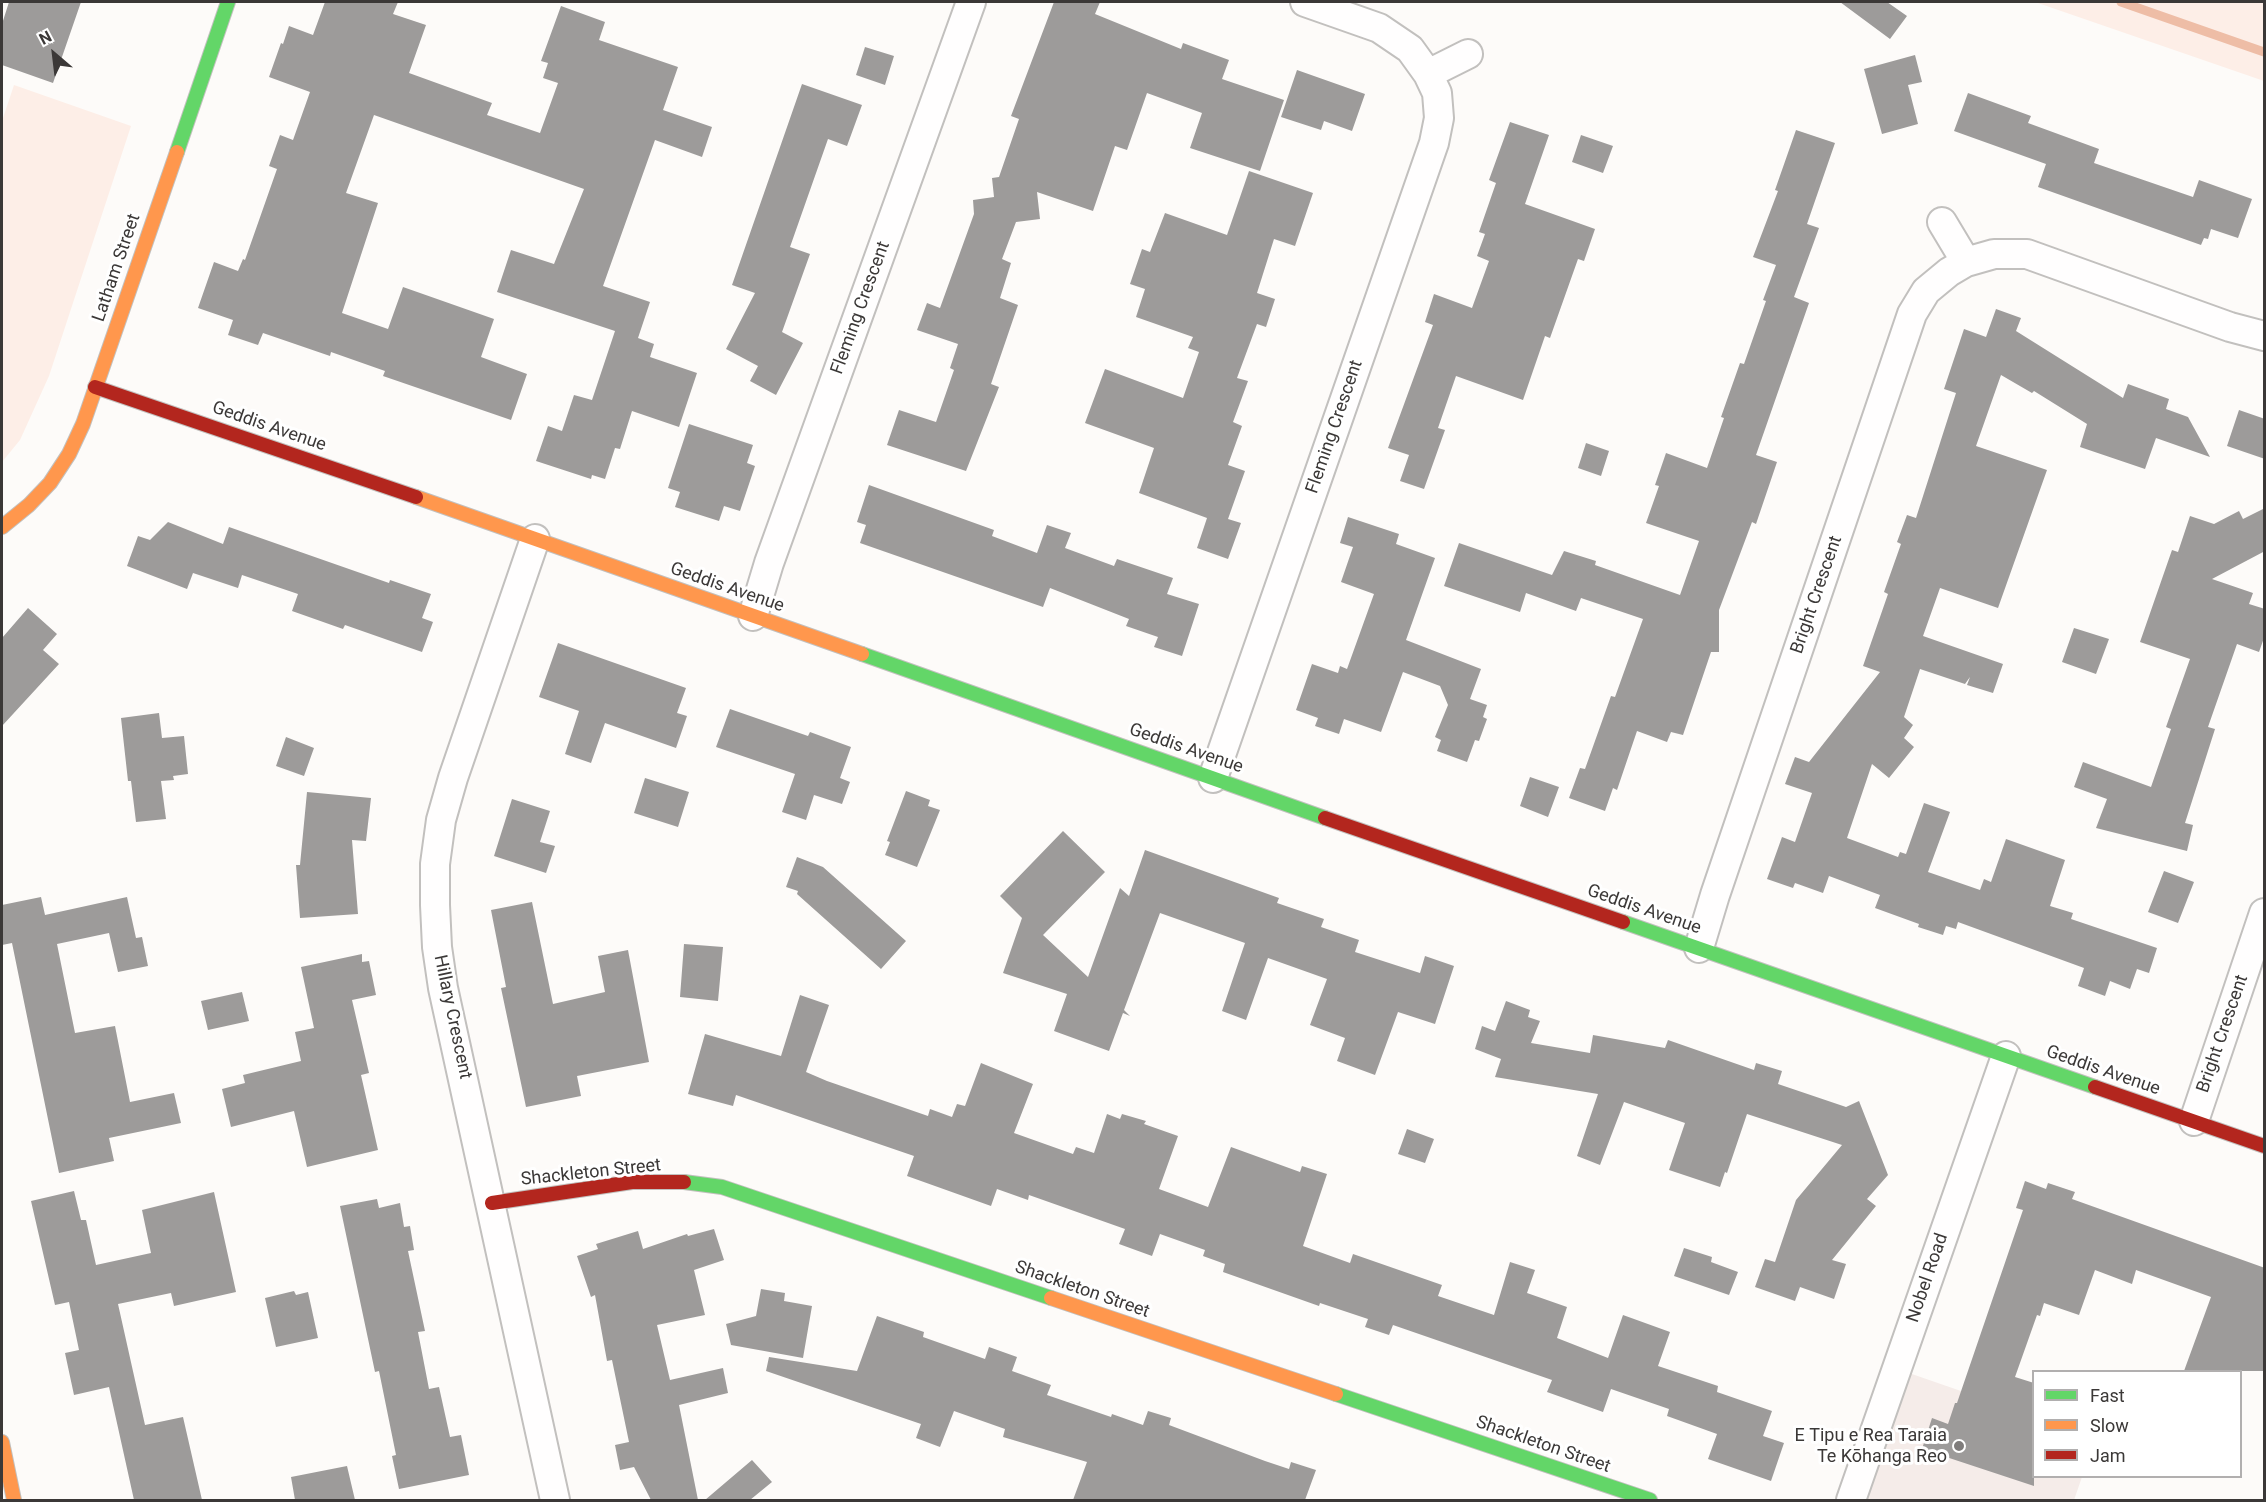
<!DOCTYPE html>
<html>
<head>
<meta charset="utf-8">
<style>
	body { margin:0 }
	#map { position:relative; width:2266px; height:1502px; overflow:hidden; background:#fdfbf9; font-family:Roboto,sans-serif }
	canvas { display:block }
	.frame { position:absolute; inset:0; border:3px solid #3b3837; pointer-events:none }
	.legend { position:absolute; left:2032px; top:1370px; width:210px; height:108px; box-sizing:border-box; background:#fff; border:2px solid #b1afaf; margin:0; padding:8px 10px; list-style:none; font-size:18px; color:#3b3837 }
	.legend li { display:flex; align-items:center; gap:12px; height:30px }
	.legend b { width:30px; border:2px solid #b1afaf }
	.north { position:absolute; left:24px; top:24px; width:60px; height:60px; -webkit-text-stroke:4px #fff; paint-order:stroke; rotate:332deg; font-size:16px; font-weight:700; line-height:24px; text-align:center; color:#3b3837 }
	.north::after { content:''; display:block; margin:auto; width:21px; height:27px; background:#3b3837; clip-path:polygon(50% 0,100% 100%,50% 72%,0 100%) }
</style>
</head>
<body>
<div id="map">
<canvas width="2266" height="1502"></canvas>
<div class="frame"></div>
<ul class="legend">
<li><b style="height:8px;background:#63d668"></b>Fast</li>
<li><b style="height:8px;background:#ff974d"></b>Slow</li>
<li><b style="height:8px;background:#b3261e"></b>Jam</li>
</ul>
<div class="north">N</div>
</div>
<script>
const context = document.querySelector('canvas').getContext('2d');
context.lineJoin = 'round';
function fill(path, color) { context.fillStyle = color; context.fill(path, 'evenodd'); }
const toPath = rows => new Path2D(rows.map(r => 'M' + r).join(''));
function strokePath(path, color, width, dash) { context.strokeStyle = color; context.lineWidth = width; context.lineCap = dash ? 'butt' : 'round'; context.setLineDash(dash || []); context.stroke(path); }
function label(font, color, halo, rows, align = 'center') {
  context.font = font + ' Roboto,sans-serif'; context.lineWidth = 6; context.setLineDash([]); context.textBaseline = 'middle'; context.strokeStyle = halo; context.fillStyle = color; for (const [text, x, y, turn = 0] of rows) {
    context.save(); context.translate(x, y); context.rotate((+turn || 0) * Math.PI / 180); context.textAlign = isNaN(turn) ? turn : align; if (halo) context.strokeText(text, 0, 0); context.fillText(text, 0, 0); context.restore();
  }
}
fill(toPath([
	[1909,1373,2033,1416,2034,1476,2082,1477,2074,1500,1866,1500]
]), '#f5ece9');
fill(toPath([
	[2035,2,2264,2,2264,81],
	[14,85,131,126,49,376,20,440,2,462,2,121]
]), '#fdeee7');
strokePath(toPath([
	[2121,2,2264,52]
]), '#eebda6', 9);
fill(toPath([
	[9,2,81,2,53,83,2,65,2,24],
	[325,2,398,2,393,14,426,25,409,73,492,103,487,115,540,133,558,83,543,78,548,63,541,61,561,6,605,22,599,40,678,67,663,110,712,127,702,157,655,140,603,286,650,302,638,338,654,344,650,357,697,373,679,427,632,411,620,449,615,448,605,479,592,475,591,479,536,461,548,426,562,431,574,395,592,400,615,331,497,292,511,250,554,264,584,189,374,115,346,193,378,203,342,313,388,329,403,287,494,319,481,357,527,374,511,420,383,376,385,371,331,352,330,356,263,333,258,345,228,335,233,320,198,308,214,262,238,271,243,259,245,260,277,169,269,166,280,135,293,140,310,92,269,77,281,43,283,44,289,26,313,35],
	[1054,2,1100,2,1095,14,1181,49,1183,43,1229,60,1222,79,1284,100,1260,171,1190,148,1202,113,1147,93,1127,150,1115,146,1093,211,1037,192,1040,219,1016,222,1002,259,1011,263,1000,298,1018,305,991,384,999,387,966,471,887,445,899,410,936,422,954,370,950,368,958,344,917,330,927,303,940,308,974,214,973,200,994,197,992,178,999,177,1019,119,1011,116],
	[1840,2,1887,2,1907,16,1890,39],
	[865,47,894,56,885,85,856,75],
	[1915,55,1922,82,1908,85,1918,124,1882,134,1864,69],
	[1297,70,1365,94,1352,131,1324,121,1321,130,1281,117],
	[802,84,862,105,847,146,828,139,790,247,810,254,782,332,803,343,776,395,750,381,758,366,726,349,755,293,732,285],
	[1968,93,2031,116,2028,123,2099,149,2094,163,2193,197,2199,180,2252,199,2238,238,2211,229,2208,239,2204,238,2201,245,2038,187,2046,164,1954,131],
	[1510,122,1549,135,1525,204,1595,229,1584,261,1578,259,1550,338,1545,336,1523,400,1456,376,1438,428,1445,430,1424,489,1400,481,1409,455,1388,448,1433,325,1425,322,1434,294,1472,308,1489,261,1477,256,1485,234,1479,232,1496,183,1489,180],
	[1796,130,1835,143,1807,224,1819,228,1794,297,1809,303,1756,455,1777,462,1756,524,1752,522,1719,610,1719,652,1711,652,1683,735,1671,732,1667,742,1637,731,1617,790,1613,788,1605,811,1569,798,1580,768,1585,769,1611,696,1615,697,1643,619,1581,598,1576,611,1526,593,1520,612,1444,586,1459,543,1552,575,1564,551,1596,561,1595,565,1680,595,1699,541,1646,523,1659,486,1655,485,1666,453,1707,468,1724,418,1721,417,1740,363,1744,364,1766,301,1763,300,1776,265,1753,257,1778,191,1775,190],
	[1581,135,1613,146,1603,173,1572,162],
	[1249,171,1313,193,1295,246,1274,239,1257,293,1275,299,1266,327,1257,324,1237,378,1248,381,1233,422,1242,426,1228,465,1245,471,1228,519,1241,523,1228,559,1197,548,1207,518,1139,493,1154,448,1085,423,1105,369,1183,398,1199,352,1188,348,1193,337,1136,317,1145,289,1130,284,1142,249,1150,252,1165,213,1227,235],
	[1996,309,2021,318,2016,331,2123,398,2128,384,2169,399,2166,409,2188,417,2210,457,2156,438,2145,469,2080,447,2087,424,2034,391,2032,393,2001,375,1976,446,2047,470,1998,608,1940,588,1923,636,2003,664,1993,693,1967,685,1970,677,1965,684,1920,669,1904,717,1913,725,1904,738,1914,747,1889,778,1872,764,1847,838,1898,857,1900,852,1906,854,1924,803,1950,812,1928,872,1980,890,1984,879,1991,882,2006,839,2065,860,2050,906,2073,913,2071,919,2157,948,2149,973,2137,969,2130,989,2110,981,2105,996,2078,986,2084,968,1958,922,1956,929,1946,926,1943,935,1918,927,1919,924,1875,908,1880,895,1829,876,1823,893,1795,883,1793,888,1767,879,1782,837,1795,842,1812,793,1785,784,1795,757,1809,762,1880,672,1863,666,1888,594,1884,592,1901,544,1897,542,1907,515,1916,518,1956,393,1944,389,1964,329,1986,337],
	[2239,410,2265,419,2265,459,2227,446],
	[689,424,753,445,747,463,755,466,740,511,724,506,719,521,675,507,680,492,668,488],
	[1586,443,1609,451,1601,476,1578,468],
	[869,485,994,530,992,536,1037,553,1047,525,1071,533,1065,548,1114,566,1117,559,1173,578,1167,594,1199,604,1182,656,1154,647,1158,637,1126,626,1129,619,1050,588,1043,607,860,543,866,525,857,522],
	[2265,508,2265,551,2212,579,2253,593,2249,604,2265,609,2265,635,2259,652,2237,644,2208,727,2215,729,2185,823,2193,825,2187,851,2096,828,2107,799,2074,787,2083,762,2151,787,2171,729,2166,727,2190,659,2140,642,2172,550,2178,552,2190,516,2214,524,2239,511,2243,519],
	[1348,517,1399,534,1396,544,1435,558,1406,640,1481,669,1470,699,1487,705,1483,717,1487,719,1479,741,1475,740,1467,762,1437,751,1441,740,1435,737,1448,705,1440,686,1403,672,1381,732,1344,719,1339,734,1315,726,1318,718,1296,710,1312,664,1338,673,1340,666,1347,669,1374,594,1341,582,1353,547,1340,543],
	[168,522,223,544,229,527,389,583,390,580,431,594,422,618,433,622,422,652,345,625,343,629,292,611,298,594,242,575,238,588,193,573,187,589,127,566,138,536,150,540],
	[28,608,57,634,43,650,59,664,2,726,2,638],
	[2074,628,2109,639,2096,674,2062,662],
	[558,643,686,688,677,713,687,716,676,748,605,723,591,763,565,754,579,711,539,697],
	[730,709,808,736,810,732,851,747,840,778,850,782,842,804,814,795,806,820,782,812,795,774,716,747],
	[159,713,162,738,184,736,188,774,173,776,174,780,161,781,166,819,136,822,131,781,128,781,121,718],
	[286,737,314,748,304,776,276,766],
	[1530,777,1559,787,1548,817,1520,806],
	[645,778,689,792,678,827,634,813],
	[906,791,930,800,928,806,940,810,917,867,885,855,890,842,887,841],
	[307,792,371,798,366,841,352,840,358,914,300,918,296,865,300,865],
	[512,799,550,811,540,842,555,846,546,873,494,856],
	[1063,831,1105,872,1043,935,1088,977,1120,888,1129,896,1145,850,1279,898,1277,903,1324,919,1321,927,1359,940,1355,952,1420,973,1425,956,1454,966,1435,1024,1398,1012,1375,1075,1337,1061,1345,1038,1310,1025,1327,979,1268,958,1246,1020,1222,1011,1245,943,1160,913,1124,1010,1130,1016,1123,1013,1109,1051,1054,1031,1067,994,1003,973,1022,918,1000,896],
	[797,857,823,867,906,941,881,969,797,894,798,891,786,887],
	[2164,871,2194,882,2178,923,2148,912],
	[41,897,45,915,127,897,136,938,142,937,148,966,118,972,109,933,57,944,75,1033,115,1026,130,1102,174,1093,181,1123,109,1138,114,1161,59,1173,12,943,2,945,2,905],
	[532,902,553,1004,605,992,598,956,628,950,649,1062,577,1076,581,1096,526,1107,501,988,506,987,491,910],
	[684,944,723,947,718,1001,680,997],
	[362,954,362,962,369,961,376,995,352,1000,369,1073,361,1075,378,1150,307,1167,294,1111,231,1127,222,1089,245,1083,243,1075,301,1061,295,1032,314,1028,301,967],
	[242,992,249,1021,208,1030,201,1001],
	[800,995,829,1005,806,1072,827,1081,928,1116,930,1109,952,1117,957,1104,965,1106,981,1063,1033,1084,1014,1133,1073,1154,1076,1147,1094,1153,1107,1114,1120,1119,1122,1114,1146,1121,1144,1124,1178,1136,1159,1189,1208,1207,1231,1147,1300,1172,1302,1166,1327,1174,1303,1246,1350,1263,1353,1254,1442,1285,1438,1296,1494,1315,1510,1262,1535,1270,1527,1293,1567,1307,1557,1338,1608,1358,1623,1315,1670,1332,1658,1366,1718,1386,1717,1392,1772,1411,1763,1436,1784,1443,1771,1481,1708,1459,1717,1434,1667,1416,1669,1409,1611,1389,1603,1412,1547,1392,1552,1380,1393,1325,1389,1335,1365,1327,1368,1319,1320,1303,1319,1306,1223,1272,1225,1264,1203,1256,1205,1250,1160,1234,1152,1256,1119,1244,1125,1229,1029,1195,1028,1200,997,1189,991,1206,907,1176,914,1156,736,1095,733,1106,688,1094,705,1034,781,1056],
	[1506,1001,1530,1010,1528,1017,1540,1021,1531,1043,1590,1053,1593,1035,1665,1048,1668,1040,1754,1070,1756,1063,1782,1071,1778,1084,1846,1107,1859,1101,1888,1175,1867,1199,1876,1206,1832,1260,1846,1264,1834,1299,1800,1287,1795,1301,1755,1287,1765,1259,1775,1262,1796,1200,1842,1145,1747,1114,1727,1173,1725,1172,1720,1187,1669,1170,1685,1123,1624,1102,1600,1165,1577,1156,1598,1094,1495,1077,1501,1059,1475,1049,1482,1026,1495,1031],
	[1407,1129,1434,1139,1425,1163,1398,1154],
	[2025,1181,2046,1189,2048,1183,2075,1192,2072,1199,2265,1268,2265,1371,2184,1371,2211,1297,2136,1270,2132,1284,2095,1270,2079,1315,2044,1303,2040,1316,2037,1315,2015,1377,2034,1383,2034,1486,1922,1449,1932,1418,1948,1424,1955,1403,1957,1403,2023,1210,2016,1208],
	[74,1191,81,1220,86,1220,96,1265,151,1253,142,1210,214,1192,236,1292,174,1306,171,1293,118,1304,145,1425,183,1417,202,1500,134,1500,109,1387,74,1395,65,1353,79,1350,69,1302,55,1305,31,1201],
	[377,1199,379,1208,400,1203,404,1227,410,1226,414,1250,408,1251,425,1331,418,1332,429,1389,439,1387,450,1437,461,1435,469,1475,399,1489,392,1456,396,1455,379,1371,375,1372,340,1206],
	[714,1229,724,1260,694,1270,705,1315,657,1325,670,1380,723,1368,728,1393,679,1405,698,1500,651,1500,634,1467,620,1470,615,1445,629,1442,612,1360,607,1361,595,1295,591,1297,577,1256,598,1249,596,1244,638,1231,643,1249,687,1234,688,1236],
	[1684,1248,1712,1257,1711,1262,1738,1272,1729,1295,1674,1276],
	[761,1289,785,1293,784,1301,812,1306,803,1358,731,1345,726,1324,756,1316],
	[294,1291,296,1295,308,1292,318,1338,276,1347,265,1298],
	[877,1316,924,1332,923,1337,985,1359,989,1347,1017,1357,1012,1371,1051,1385,1047,1395,1111,1417,1112,1414,1143,1425,1148,1411,1171,1418,1169,1425,1265,1461,1289,1469,1291,1462,1316,1470,1305,1500,1073,1500,1087,1462,1003,1437,1005,1429,954,1411,940,1447,916,1438,921,1424,766,1371,769,1357,857,1371],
	[752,1460,772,1482,750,1500,705,1500],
	[347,1466,355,1500,295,1500,291,1477]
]), '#9d9b9a');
const street = toPath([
	[1428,74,1468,54],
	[1942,222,1966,262],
	[535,539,453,778,441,820,435,864,435,905,437,947,443,988,555,1500],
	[753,616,769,563,971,2],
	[1213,778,1434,143,1439,118,1437,93,1428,74,1410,49,1379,28,1305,2],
	[1699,948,1715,895,1912,314,1926,291,1949,272,1966,262,1994,254,2027,254,2230,327,2264,336],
	[2194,1121,2264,913],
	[1851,1500,2006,1056]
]);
const fast = toPath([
	[177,152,228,2],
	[862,654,1325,818],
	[1623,922,2095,1087],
	[684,1182,722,1187,1051,1298],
	[1336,1394,1650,1500]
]);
const slow = toPath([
	[416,497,862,654],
	[2,527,29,505,50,483,69,454,83,424,177,152],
	[1051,1298,1336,1394],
	[2,1442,14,1500]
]);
const jam = toPath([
	[95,387,416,497],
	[1325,818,1623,922],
	[2095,1087,2264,1146],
	[492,1203,632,1182,684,1182]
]);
strokePath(street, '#c2c0be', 32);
strokePath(fast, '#c2c0be', 16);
strokePath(slow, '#c2c0be', 16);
strokePath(jam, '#c2c0be', 16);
strokePath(street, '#fffefe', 28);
strokePath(fast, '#63d668', 14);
strokePath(slow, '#ff974d', 14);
strokePath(jam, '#b3261e', 14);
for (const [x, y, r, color] of [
	[1959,1446,6,"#7f7c7b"]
]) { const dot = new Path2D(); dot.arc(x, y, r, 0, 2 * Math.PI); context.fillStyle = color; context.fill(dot); strokePath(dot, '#fff', 2); }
label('18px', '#3b3837', '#fff', [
	["Latham Street",117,268,-71],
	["Fleming Crescent",861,308,-70],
	["Geddis Avenue",269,427,19],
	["Fleming Crescent",1335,427,-71],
	["Geddis Avenue",727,588,19],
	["Bright Crescent",1817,595,-71],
	["Geddis Avenue",1186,749,19],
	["Geddis Avenue",1644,910,19],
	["Hillary Crescent",452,1017,78],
	["Bright Crescent",2223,1034,-71],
	["Geddis Avenue",2103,1071,19],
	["Shackleton Street",591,1173,-6],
	["Nobel Road",1928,1278,-71],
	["Shackleton Street",1082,1290,19],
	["Shackleton Street",1543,1445,19]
]);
label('18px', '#3b3837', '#fff', [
	["E Tipu e Rea Taraia",1947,1436],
	["Te Kōhanga Reo",1947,1457]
], 'right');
</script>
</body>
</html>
